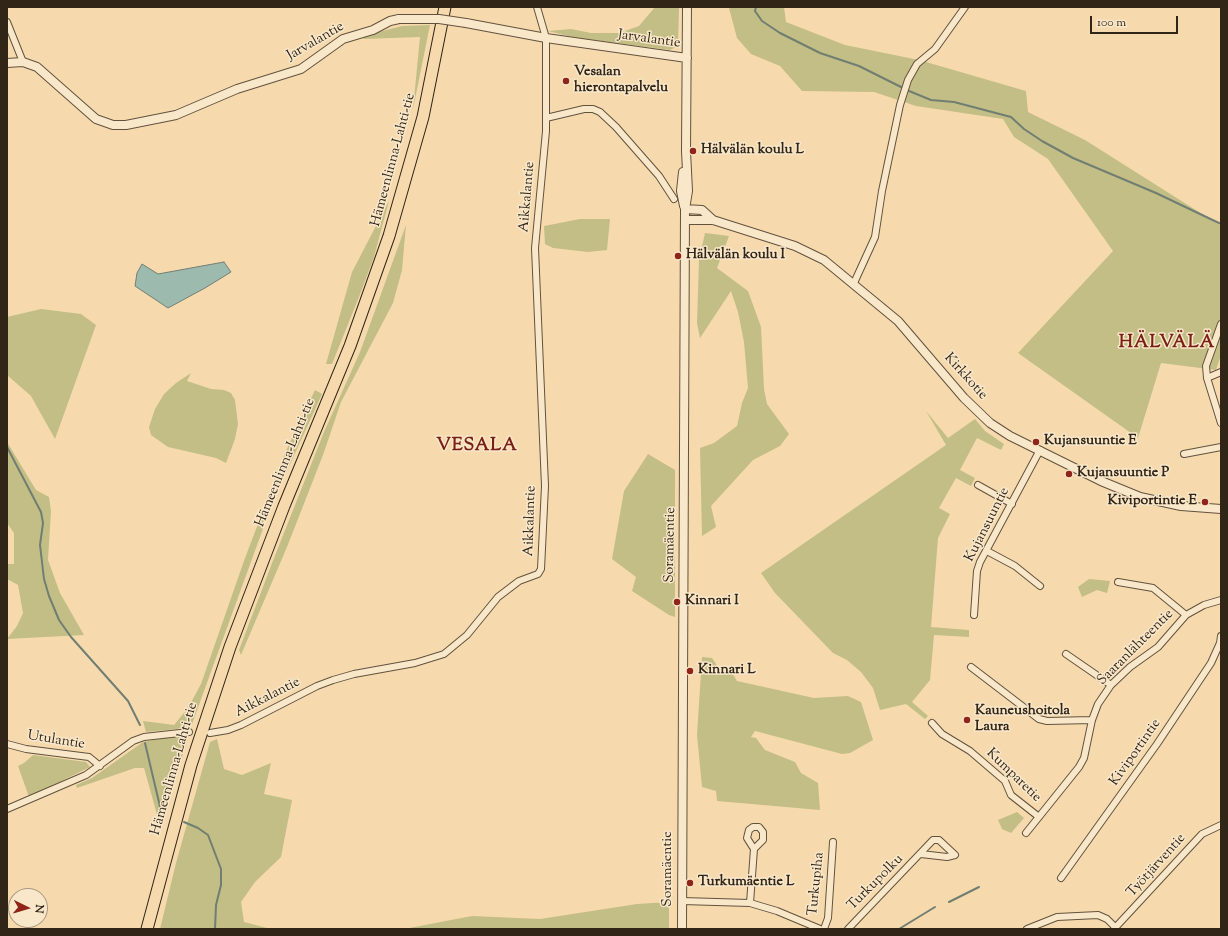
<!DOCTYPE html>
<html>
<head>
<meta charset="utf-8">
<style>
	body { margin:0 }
	#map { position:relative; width:1228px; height:936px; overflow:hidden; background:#f6daae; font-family:"Sorts Mill Goudy",serif }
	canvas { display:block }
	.frame { position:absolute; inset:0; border:8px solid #302517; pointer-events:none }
	.north { position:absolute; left:8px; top:888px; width:40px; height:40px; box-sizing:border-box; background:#f9e7ca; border:1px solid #a99982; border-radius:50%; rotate:95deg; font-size:11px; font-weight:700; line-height:16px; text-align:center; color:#302517 }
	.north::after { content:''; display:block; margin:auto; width:14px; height:18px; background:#8f2418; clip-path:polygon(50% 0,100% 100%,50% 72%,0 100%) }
	.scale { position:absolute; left:1090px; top:16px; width:88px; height:18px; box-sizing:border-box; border:2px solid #302517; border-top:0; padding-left:5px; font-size:12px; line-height:14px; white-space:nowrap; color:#302517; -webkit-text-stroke:3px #f9e7ca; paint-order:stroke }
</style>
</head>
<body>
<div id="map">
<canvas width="1228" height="936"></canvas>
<div class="frame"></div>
<div class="north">N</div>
<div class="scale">100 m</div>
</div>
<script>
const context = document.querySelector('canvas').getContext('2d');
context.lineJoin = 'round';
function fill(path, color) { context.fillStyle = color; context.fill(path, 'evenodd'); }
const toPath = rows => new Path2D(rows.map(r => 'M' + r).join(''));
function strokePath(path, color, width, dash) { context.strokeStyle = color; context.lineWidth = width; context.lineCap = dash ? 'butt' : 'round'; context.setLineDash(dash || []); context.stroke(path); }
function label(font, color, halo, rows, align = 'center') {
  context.font = font + ' "Sorts Mill Goudy",serif'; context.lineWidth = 3; context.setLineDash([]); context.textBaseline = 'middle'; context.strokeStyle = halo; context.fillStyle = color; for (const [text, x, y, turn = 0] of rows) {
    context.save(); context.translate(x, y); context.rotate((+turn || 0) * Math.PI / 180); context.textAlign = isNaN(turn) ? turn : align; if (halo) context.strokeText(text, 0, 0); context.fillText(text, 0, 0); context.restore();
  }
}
fill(toPath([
	[655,7,679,7,678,46,670,50,572,37,548,31,571,29,591,33,619,33,639,26],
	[723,7,784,7,786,22,845,45,919,60,1026,91,1028,112,1085,140,1221,226,1221,355,1216,370,1161,363,1138,438,1018,353,1113,251,1048,159,1014,137,1003,119,916,106,874,92,802,91,780,66,751,54,737,38,729,8],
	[430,25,413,109,420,37,364,39,363,36,402,26],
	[389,201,374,257,359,297,332,364,326,364,352,272],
	[580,219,610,219,607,250,588,252,553,248,545,244,544,226],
	[406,225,402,270,393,303,341,402,323,455,287,547,241,655,239,650,274,558,324,432,360,352],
	[705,233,729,236,717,268,748,291,761,327,764,389,767,404,789,434,780,446,753,460,711,506,716,527,702,536,700,448,714,443,737,426,742,403,748,388,744,342,738,312,731,291,700,338,697,323,699,260],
	[41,309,81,314,96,325,55,439,31,396,7,375,7,317],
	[191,373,187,381,211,389,224,390,231,393,235,400,238,424,235,439,226,463,216,458,168,447,151,435,149,427,155,409,164,394,176,383],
	[315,390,322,394,272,504,192,724,177,729,146,732,143,721,174,725,188,708,201,684,245,558,285,453],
	[926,411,948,438,975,419,985,431,1004,444,1001,450,977,438,960,470,975,478,971,486,956,478,939,508,950,514,938,538,931,627,969,630,969,637,934,635,930,680,912,702,928,716,925,719,906,704,880,710,873,688,861,672,847,660,833,653,775,593,761,573,946,445],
	[7,442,36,490,49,497,51,511,48,560,60,593,84,635,7,639,17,626,23,613,18,585,7,579,7,564,14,564,14,533,7,523],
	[648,454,675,470,675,617,669,615,632,591,636,577,612,559,624,491],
	[1089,579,1110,581,1107,593,1097,590,1082,597,1078,587],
	[702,657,712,658,723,674,731,671,737,681,814,698,848,696,861,702,873,740,850,753,842,754,755,731,751,737,756,738,765,750,795,762,801,773,818,783,820,810,717,801,716,791,702,787,697,735],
	[167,737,188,738,165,810,158,818,144,768,135,768,77,788,76,785,92,778,143,742],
	[217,739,224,769,242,775,271,763,264,794,292,800,281,857,255,882,241,902,244,922,271,929,160,929,176,863,210,742],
	[33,755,86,762,90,767,29,797,18,766,24,763],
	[1017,812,1024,818,1011,833,1002,829,998,820],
	[669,902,669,929,404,929,472,916,540,919,637,904]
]), '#c2be86');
const water = toPath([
	[224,262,231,272,205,288,168,308,135,286,137,273,142,264,158,274,224,262]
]);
fill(water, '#9dbaae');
strokePath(water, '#717e72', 1);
strokePath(toPath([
	[756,7,755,11,762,21,780,33,820,53,859,66,909,91,931,100,954,102,1011,117,1024,129,1042,141,1073,158,1156,193,1221,224],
	[7,447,41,512,43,523,40,545,44,579,49,596,59,620,71,637,128,701,140,725],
	[145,743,162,815],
	[184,822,198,828,208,835,221,869,221,885,216,905,215,929],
	[949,902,979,887],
	[899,929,935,907]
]), '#717e72', 2);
const minor = toPath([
	[7,22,23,62],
	[546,118,584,109,593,109,600,112,616,127,659,176,674,199],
	[854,283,875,237,882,191,900,105,908,80,917,64,935,49,965,7],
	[1221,324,1206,366,1207,378,1221,423],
	[1207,378,1221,372],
	[1184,454,1221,447],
	[978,485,1012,504],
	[987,551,1015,566,1040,586],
	[1118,582,1153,588,1186,615],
	[974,615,977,571,980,562,1040,450],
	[1066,654,1111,685],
	[971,667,1039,719,1047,721,1092,720],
	[932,723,942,734,970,751,1005,781,1011,795,1039,817],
	[210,733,228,730,241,725,317,686,333,680,354,674,415,663,444,654,467,635,498,597,519,581,538,574,541,569,545,486,535,248,546,131,546,38,537,7],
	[7,744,26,749,89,757,100,766],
	[7,809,86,775,133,741,144,737,189,732],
	[1026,833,1079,767,1084,758,1092,720,1098,704,1111,685,1130,667,1158,647,1186,615,1204,605,1221,600],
	[1061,878,1157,744,1211,663,1220,643,1221,636],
	[682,901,750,903,777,911,820,929],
	[750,903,754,849,763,840,763,832,759,827,753,827,749,830,747,838,754,849],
	[824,929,828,918,833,842],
	[848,929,933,840,939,840,955,855,947,857,921,854],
	[1027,929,1057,917,1098,915,1107,919,1115,927],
	[1114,929,1202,834,1221,825]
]);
const tertiary = toPath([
	[466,23,546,38,687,58],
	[7,63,23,62,37,67,96,119,113,125,126,125,176,115,237,89,301,69,343,39,373,30,390,21,399,19],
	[683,172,681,191,684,206],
	[685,209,702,210,713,220],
	[685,220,713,220,795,246,824,260,898,321,964,398,990,423,1010,436,1101,481,1140,497,1181,506,1221,509],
	[682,929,685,209,688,191,686,151,687,7]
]);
const trunk = toPath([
	[147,929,191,765,230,647,284,506,350,346,389,236,423,117,445,7]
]);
strokePath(minor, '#62523d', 8);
strokePath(tertiary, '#62523d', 10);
strokePath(trunk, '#302517', 13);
strokePath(minor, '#f9e7ca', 6);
strokePath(tertiary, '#f9e7ca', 8);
strokePath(trunk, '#f6daae', 11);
const tertiaryBridge = toPath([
	[399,19,439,19,466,23]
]);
strokePath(tertiaryBridge, '#62523d', 10, []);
strokePath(tertiaryBridge, '#f9e7ca', 8);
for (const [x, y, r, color] of [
	[566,81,4,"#8f2418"],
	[693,151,4,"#8f2418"],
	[678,256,4,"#8f2418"],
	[1036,442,4,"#8f2418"],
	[1069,474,4,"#8f2418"],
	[1205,502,4,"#8f2418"],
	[677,602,4,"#8f2418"],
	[690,671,4,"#8f2418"],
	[967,720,4,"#8f2418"],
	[690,883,4,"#8f2418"]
]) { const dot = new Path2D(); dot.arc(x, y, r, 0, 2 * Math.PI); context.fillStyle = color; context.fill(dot); strokePath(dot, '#f9e7ca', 1.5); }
label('14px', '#302517', '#f9e7ca', [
	["Jarvalantie",649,40,8],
	["Jarvalantie",316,42,-30],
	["Hämeenlinna-Lahti-tie",394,160,-75],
	["Aikkalantie",528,197,-85],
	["Kirkkotie",965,377,48],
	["Hämeenlinna-Lahti-tie",286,463,-68],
	["Aikkalantie",531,521,-88],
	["Kujansuuntie",988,525,-63],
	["Soramäentie",671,545,-89],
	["Saaranlähteentie",1136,648,-45],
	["Aikkalantie",268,698,-27],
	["Utulantie",56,741,9],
	["Kiviportintie",1136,753,-55],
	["Hämeenlinna-Lahti-tie",175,769,-74],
	["Kumparetie",1013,776,44],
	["Työtjärventie",1157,866,-48],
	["Soramäentie",669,869,-90],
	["Turkupolku",876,883,-45],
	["Turkupiha",817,884,-84]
]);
label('bold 14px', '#302517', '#f9e7ca', [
	["Vesalan",574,73],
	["hierontapalvelu",574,89],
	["Hälvälän koulu L",701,151],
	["Hälvälän koulu I",686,256],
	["Kujansuuntie E",1044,442],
	["Kujansuuntie P",1077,474],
	["Kiviportintie E",1197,502,"right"],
	["Kinnari I",685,602],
	["Kinnari L",698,671],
	["Kauneushoitola",975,712],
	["Laura",975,728],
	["Turkumäentie L",698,883]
], 'left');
context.letterSpacing = '1px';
label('bold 18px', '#7a1f14', '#f9e7ca', [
	["HÄLVÄLÄ",1167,344],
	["VESALA",477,447]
]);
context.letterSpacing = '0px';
</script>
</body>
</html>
